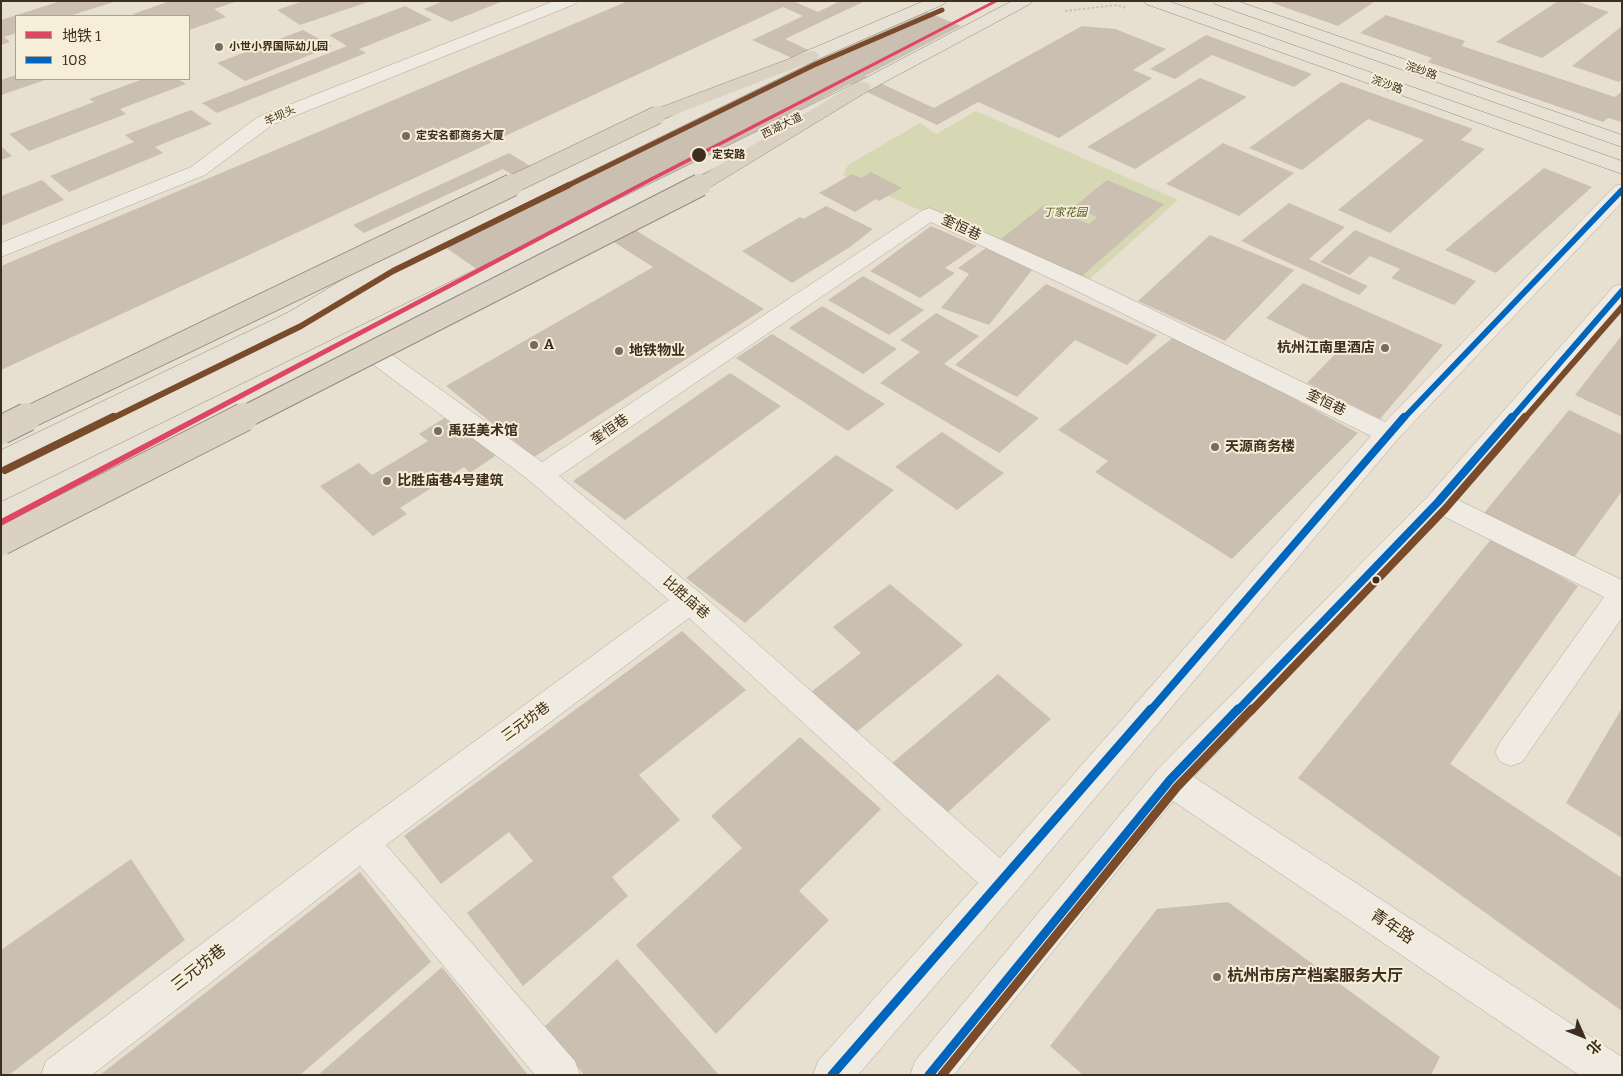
<!DOCTYPE html>
<html>
<head>
<meta charset="utf-8">
<style>
	body { margin:0 }
	#map { position:relative; width:1623px; height:1076px; overflow:hidden; background:#e7e0d1; font-family:Bitter,"Noto Sans SC",serif }
	canvas { display:block }
	.frame { position:absolute; inset:0; border:2px solid #3d2e20; pointer-events:none }
	.legend { position:absolute; left:15px; top:15px; width:175px; height:65px; box-sizing:border-box; background:#f7eed8; border:1px solid #ada18e; margin:0; padding:6px 9px; list-style:none; font-size:15px; color:#3d2e20 }
	.legend li { display:flex; align-items:center; gap:10px; height:25px }
	.legend b { width:25px; border:1px solid #ada18e }
	.north { position:absolute; left:1558px; top:1011px; width:50px; height:50px; -webkit-text-stroke:4px #f7eed8; paint-order:stroke; rotate:134deg; font-size:14px; font-weight:700; line-height:20px; text-align:center; color:#3d2e20 }
	.north::after { content:''; display:block; margin:auto; width:18px; height:22px; background:#3d2e20; clip-path:polygon(50% 0,100% 100%,50% 72%,0 100%) }
</style>
</head>
<body>
<div id="map">
<canvas width="1623" height="1076"></canvas>
<div class="frame"></div>
<ul class="legend">
<li><b style="height:6px;background:#df4661"></b>地铁 1</li>
<li><b style="height:6px;background:#0065bd"></b>108</li>
</ul>
<div class="north">北</div>
</div>
<script>
const context = document.querySelector('canvas').getContext('2d');
context.lineJoin = 'round';
function fill(path, color) { context.fillStyle = color; context.fill(path, 'evenodd'); }
const toPath = rows => new Path2D(rows.map(r => 'M' + r).join(''));
function strokePath(path, color, width, dash) { context.strokeStyle = color; context.lineWidth = width; context.lineCap = dash ? 'butt' : 'round'; context.setLineDash(dash || []); context.stroke(path); }
function label(font, color, halo, rows, align = 'center') {
  context.font = font + ' Bitter,"Noto Sans SC",serif'; context.lineWidth = 4; context.setLineDash([]); context.textBaseline = 'middle'; context.strokeStyle = halo; context.fillStyle = color; for (const [text, x, y, turn = 0] of rows) {
    context.save(); context.translate(x, y); context.rotate((+turn || 0) * Math.PI / 180); context.textAlign = isNaN(turn) ? turn : align; if (halo) context.strokeText(text, 0, 0); context.fillText(text, 0, 0); context.restore();
  }
}
fill(toPath([
	[976,111,1178,200,1083,285,843,175,848,165,920,123,936,134]
]), '#d6d7b3');
fill(toPath([
	[61,1,114,2,69,16,16,16,16,33,4,37,10,42,1,45,1,20],
	[170,1,234,1,235,2,214,9,226,17,189,30,189,16,137,16,133,14],
	[303,1,367,1,368,2,300,25,277,10],
	[443,1,503,1,451,22,424,9],
	[628,1,793,1,818,12,840,1,865,1,785,39,819,55,915,7,961,26,865,76,934,108,1082,26,1115,29,1166,49,1133,70,1152,78,1059,138,978,102,937,125,850,84,606,212,764,309,534,457,446,386,653,267,584,223,485,275,438,242,540,192,503,169,364,233,353,225,509,153,558,183,803,63,752,40,803,16,783,7,1,370,1,266],
	[1267,1,1371,1,1374,2,1338,26],
	[1558,1,1576,1,1609,12,1542,58,1496,42],
	[405,6,432,20,359,49,366,53,217,113,202,103,347,46,329,35],
	[1386,15,1465,41,1462,46,1615,97,1622,91,1622,122,1608,118,1603,122,1428,62,1432,58,1360,33],
	[1622,26,1622,79,1619,82,1572,66],
	[303,30,332,46,245,81,217,63],
	[1206,35,1312,74,1294,87,1212,55,1175,79,1150,69],
	[16,75,16,79,48,79,1,95,1,80],
	[1200,78,1247,97,1135,169,1087,147],
	[143,79,178,79,186,84,120,109,126,114,29,151,9,134,94,102,89,99],
	[1341,82,1473,129,1461,140,1485,149,1390,233,1338,210,1424,140,1368,119,1302,170,1249,148],
	[191,110,212,124,155,147,163,153,69,192,50,176,134,142,125,135],
	[1223,143,1294,173,1239,216,1166,184],
	[1,146,12,156,1,160],
	[1544,168,1592,187,1496,273,1445,250],
	[871,172,902,188,879,201,876,199,855,212,819,193,852,174,861,178],
	[42,180,64,200,1,226,1,196],
	[1107,180,1164,204,1082,276,1001,239,1044,205,1089,224,1097,217,1074,207],
	[1289,203,1345,227,1309,259,1368,286,1359,295,1241,241],
	[826,206,873,229,850,247,792,283,742,251,800,217,803,219],
	[931,226,977,246,945,268,955,273,920,298,870,271],
	[1355,230,1476,281,1454,305,1391,278,1400,269,1370,256,1350,275,1320,262],
	[1210,235,1294,270,1225,341,1138,301],
	[986,248,1032,270,989,325,941,308,969,274,958,268],
	[863,276,924,310,889,335,828,300],
	[1303,283,1443,345,1380,419,1307,383,1337,352,1266,318],
	[1046,284,1157,335,1127,365,1075,340,1017,397,955,365],
	[822,306,897,349,863,374,789,328],
	[936,313,979,336,944,364,1039,418,999,453,880,383,920,352,900,340],
	[772,334,885,404,848,431,736,358],
	[1176,335,1358,433,1232,559,1095,472,1108,461,1058,430],
	[1622,335,1622,417,1575,395],
	[730,373,781,406,625,520,573,481],
	[1569,410,1622,435,1622,491,1572,560,1484,513],
	[449,415,498,454,470,473,464,467,400,508,407,514,373,536,320,486,359,463,372,475,428,441,419,434],
	[942,432,1004,473,957,510,895,467],
	[836,455,894,490,745,623,686,578],
	[1492,538,1578,586,1450,764,1622,878,1622,1011,1298,778],
	[890,584,963,645,854,734,811,692,861,653,833,627],
	[682,631,746,690,639,775,680,820,612,877,628,896,523,986,467,913,533,861,509,832,441,884,404,836],
	[998,674,1051,719,938,821,884,770],
	[1622,708,1622,838,1566,803],
	[800,737,881,809,799,891,829,920,716,1034,636,945,742,848,711,816],
	[131,859,185,940,9,1075,1,1075,1,950],
	[360,872,431,962,300,1075,100,1075],
	[1228,902,1440,1057,1431,1075,1083,1075,1050,1046,1157,909],
	[617,959,719,1075,584,1075,545,1026],
	[442,967,528,1075,318,1075]
]), '#cbbfb2');
const minor = toPath([
	[554,1,577,1,575,4,272,125,205,175,1,257,1,243,191,167,258,117,554,1],
	[1622,184,1622,202,1397,440,1014,894,858,1075,813,1075,818,1061,978,883,689,618,386,845,575,1061,580,1075,535,1075,360,866,92,1075,41,1075,46,1061,350,832,669,600,525,477,375,366,342,348,338,343,342,338,350,335,358,338,391,354,542,462,923,210,930,208,1091,280,1385,422,1615,186,1622,184],
	[931,222,1075,290,1371,436,1000,858,700,593,559,476,931,222],
	[1622,284,1622,305,1456,499,1622,580,1622,618,1522,762,1511,766,1500,762,1495,752,1500,742,1604,597,1441,515,1194,777,1622,1057,1622,1075,1579,1075,1173,801,954,1075,910,1075,915,1061,1158,769,1429,495,1614,286,1622,284]
]);
const major = toPath([
	[924,1,946,1,944,4,816,60,396,267,305,322,10,468,1,470,1,450,289,312,380,257,804,52,924,1],
	[1012,1,1032,1,1030,4,868,91,11,521,1,524,1,502,856,83,1012,1],
	[1144,1,1168,1,1622,161,1622,174,1146,4,1144,1],
	[1213,1,1237,1,1622,135,1622,147,1215,4,1213,1]
]);
const highway = toPath([
	[810,51,816,52,819,56,816,60,663,119,657,120,651,119,648,115,651,111,810,51],
	[862,82,868,83,871,87,868,91,707,189,700,191,693,189,690,185,693,181,856,83,862,82]
]);
strokePath(minor, '#ada599', 1);
strokePath(major, '#928b80', 1);
strokePath(highway, '#928b80', 1);
strokePath(toPath([
	[1065,11,1116,5,1126,8]
]), '#c8c2b9', 2, [2.5, 2]);
fill(minor, '#efebe3');
fill(major, '#e6e1d4');
fill(highway, '#dad1c2');
const highwayBridgeFar2 = toPath([
	[509,186,657,115],
	[698,186,700,185]
]);
const highwayBridgeFar1 = toPath([
	[25,419,512,185],
	[241,419,700,185]
]);
const highwayBridge = toPath([
	[1,430,27,417],
	[1,541,244,417]
]);
strokePath(highwayBridgeFar2, '#928b80', 19, []);
strokePath(highwayBridgeFar1, '#928b80', 24, []);
strokePath(highwayBridge, '#928b80', 30, []);
strokePath(highwayBridgeFar2, '#dad1c2', 18);
strokePath(highwayBridgeFar1, '#dad1c2', 22);
strokePath(highwayBridge, '#dad1c2', 28);
strokePath(toPath([
	[1403,419,1622,190],
	[1511,419,1622,291]
]), '#0065bd', 6);
strokePath(toPath([
	[1150,711,1404,417],
	[1237,711,1438,502,1512,417]
]), '#0065bd', 8);
strokePath(toPath([
	[832,1075,1151,709],
	[929,1075,1170,780,1238,709]
]), '#0065bd', 9);
strokePath(toPath([
	[567,186,814,65,942,10]
]), '#7a4b2a', 5);
strokePath(toPath([
	[111,419,301,326,393,271,569,185],
	[1524,419,1622,307]
]), '#7a4b2a', 6);
strokePath(toPath([
	[5,470,113,417],
	[1251,711,1445,509,1525,417]
]), '#7a4b2a', 8);
strokePath(toPath([
	[942,1075,1177,787,1252,709]
]), '#7a4b2a', 9);
fill(toPath([
	[993,1,999,1,648,183,1,526,1,519,644,181,993,1]
]), '#df4661');
for (const [x, y, r, color] of [
	[219,47,5,"#786c5e"],
	[406,136,5,"#786c5e"],
	[699,155,8,"#3d2e20"],
	[534,345,5,"#786c5e"],
	[1385,348,5,"#786c5e"],
	[619,351,5,"#786c5e"],
	[438,431,5,"#786c5e"],
	[1215,447,5,"#786c5e"],
	[387,481,5,"#786c5e"],
	[1376,580,4.5,"#3d2e20"],
	[1217,977,5,"#786c5e"]
]) { const dot = new Path2D(); dot.arc(x, y, r, 0, 2 * Math.PI); context.fillStyle = color; context.fill(dot); strokePath(dot, '#f7eed8', 2); }
label('bold 11px', '#3d2e20', '#f7eed8', [
	["小世小界国际幼儿园",229,47],
	["定安名都商务大厦",416,136]
], 'left');
label('11px', '#3d2e20', '#f7eed8', [
	["浣纱路",1421,71,19],
	["浣沙路",1387,85,20],
	["羊坝头",280,116,-24],
	["西湖大道",782,126,-26]
]);
label('bold 11px', '#3d2e20', '#f7eed8', [
	["定安路",712,155]
], 'left');
label('italic 11px', '#4d5a26', '#f7eed8', [
	["丁家花园",1065,213]
]);
label('14px', '#3d2e20', '#f7eed8', [
	["奎恒巷",961,228,25],
	["奎恒巷",1326,403,26],
	["奎恒巷",610,430,-34],
	["比胜庙巷",686,598,41],
	["三元坊巷",526,722,-36]
]);
label('bold 14px', '#3d2e20', '#f7eed8', [
	["A",544,345],
	["杭州江南里酒店",1375,348,"right"],
	["地铁物业",629,351],
	["禹廷美术馆",448,431],
	["天源商务楼",1225,447],
	["比胜庙巷4号建筑",397,481]
], 'left');
label('16px', '#3d2e20', '#f7eed8', [
	["青年路",1392,927,34],
	["三元坊巷",199,968,-38]
]);
label('bold 16px', '#3d2e20', '#f7eed8', [
	["杭州市房产档案服务大厅",1227,977]
], 'left');
</script>
</body>
</html>
